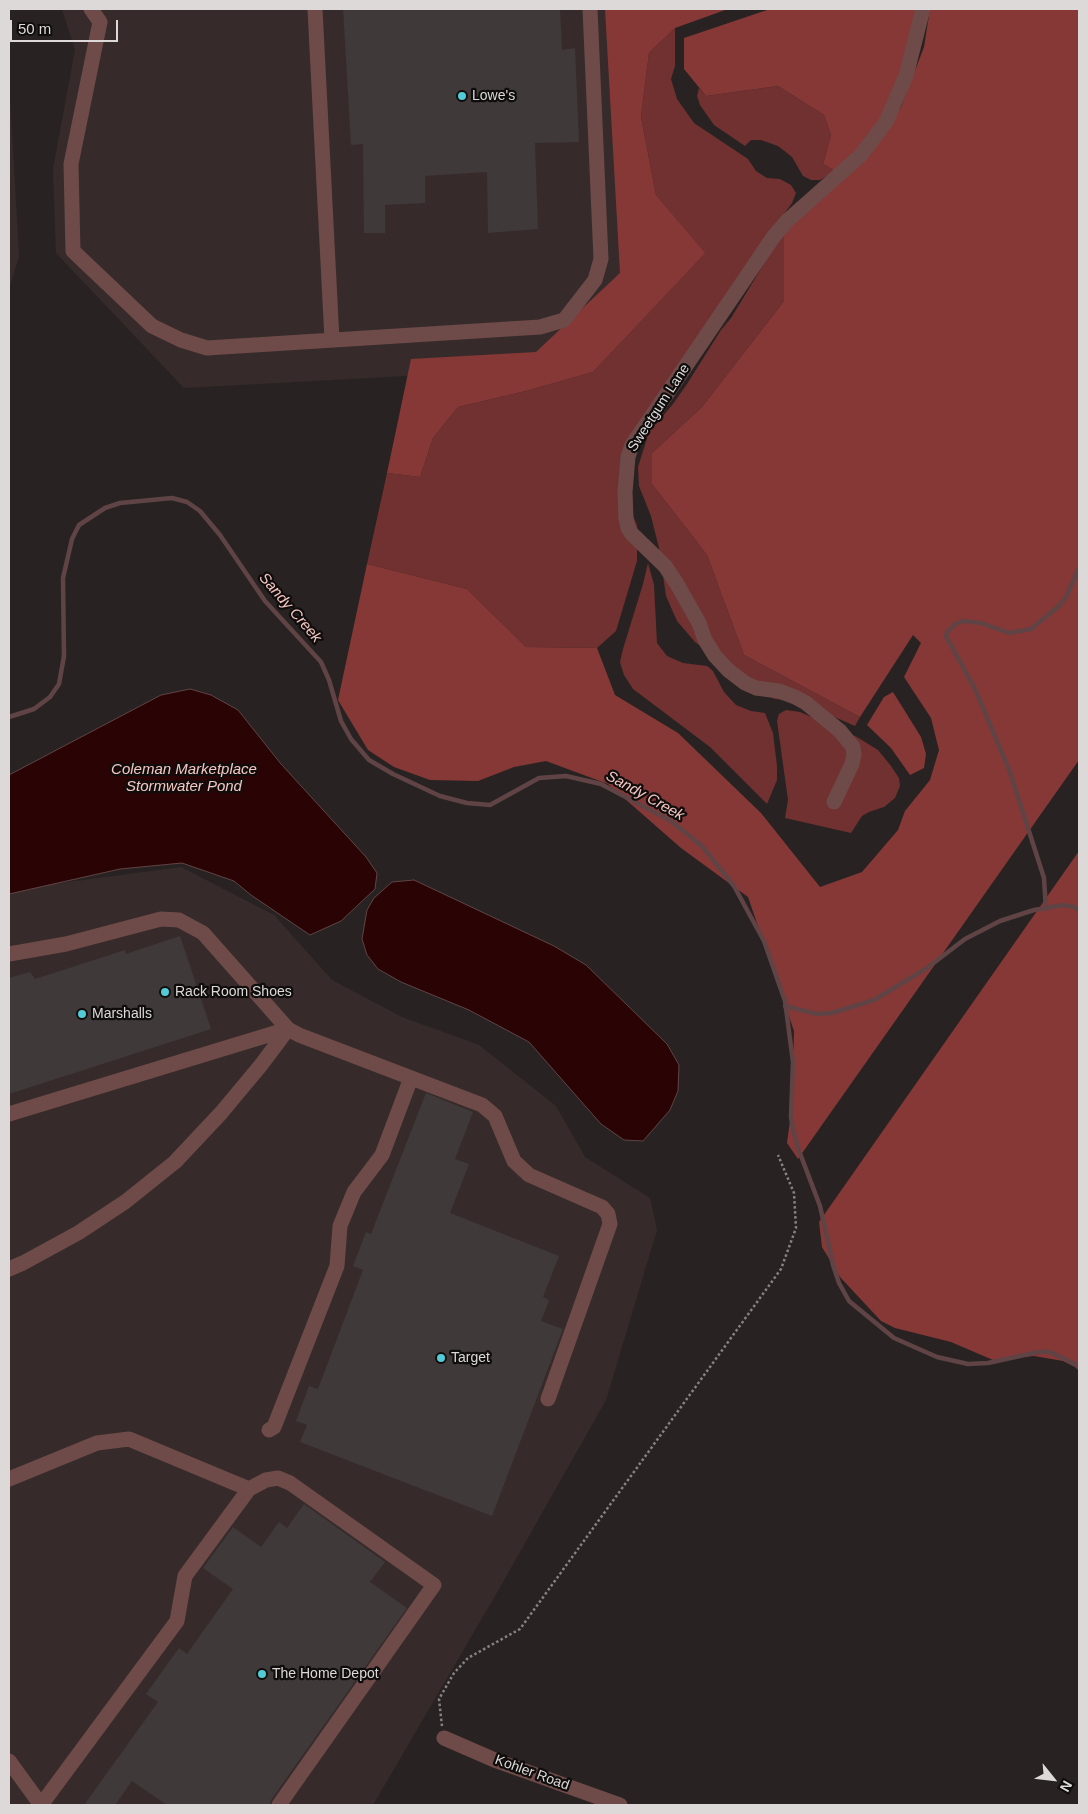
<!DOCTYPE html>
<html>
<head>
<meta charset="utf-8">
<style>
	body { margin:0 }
	#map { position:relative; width:1088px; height:1814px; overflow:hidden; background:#282322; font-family:Helvetica,sans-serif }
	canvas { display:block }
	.frame { position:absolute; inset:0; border:10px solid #ddd9d9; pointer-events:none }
	.north { position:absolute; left:1028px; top:1754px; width:50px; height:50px; -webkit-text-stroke:4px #0f0d0c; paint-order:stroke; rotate:119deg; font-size:14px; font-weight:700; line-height:20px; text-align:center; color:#ddd9d9 }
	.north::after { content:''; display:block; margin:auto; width:18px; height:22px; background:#ddd9d9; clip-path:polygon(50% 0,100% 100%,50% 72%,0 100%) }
	.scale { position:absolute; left:10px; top:20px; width:108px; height:22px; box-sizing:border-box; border:2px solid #ddd9d9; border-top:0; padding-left:6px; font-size:15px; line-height:18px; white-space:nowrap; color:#ddd9d9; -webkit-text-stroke:4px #0f0d0c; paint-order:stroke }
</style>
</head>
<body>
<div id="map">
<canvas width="1088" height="1814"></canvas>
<div class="frame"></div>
<div class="north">N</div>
<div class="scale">50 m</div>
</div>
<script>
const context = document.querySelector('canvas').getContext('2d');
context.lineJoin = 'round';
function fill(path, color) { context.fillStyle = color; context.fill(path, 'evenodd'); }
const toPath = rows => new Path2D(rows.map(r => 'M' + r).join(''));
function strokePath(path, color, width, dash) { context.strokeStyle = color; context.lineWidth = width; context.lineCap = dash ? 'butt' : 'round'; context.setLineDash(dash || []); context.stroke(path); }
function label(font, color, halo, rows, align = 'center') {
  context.font = font + ' Helvetica,sans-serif'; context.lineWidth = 4.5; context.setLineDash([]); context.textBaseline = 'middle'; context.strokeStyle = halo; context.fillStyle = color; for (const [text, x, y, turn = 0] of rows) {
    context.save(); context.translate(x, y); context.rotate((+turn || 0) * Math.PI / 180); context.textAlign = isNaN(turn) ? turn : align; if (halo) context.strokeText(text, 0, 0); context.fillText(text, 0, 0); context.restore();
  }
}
fill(toPath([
	[62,9,617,9,635,285,553,368,184,388,56,253,53,169,75,50],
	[9,79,19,256,9,290],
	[181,867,274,915,332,980,402,1017,479,1045,556,1106,585,1157,650,1198,657,1230,606,1400,495,1596,373,1805,9,1805,9,890]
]), '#362b2a');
fill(toPath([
	[675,28,675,66,671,79,677,99,694,123,748,159,756,171,767,178,780,179,791,185,796,193,792,203,729,290,620,460,620,487,637,525,637,561,616,631,597,648,526,647,467,589,367,564,387,473,420,477,433,438,458,407,526,391,593,372,704,253,656,195,641,117,649,53],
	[778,86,824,115,831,135,823,164,835,171,820,180,811,180,803,176,792,157,778,146,761,140,751,140,745,146,714,125,700,105,697,96,699,88,706,96],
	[784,231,784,301,702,407,652,453,652,484,707,555,744,655,860,717,855,726,798,701,775,699,758,692,727,666,695,642,677,621,666,596,659,548,651,516,639,486,638,467,649,432,673,404,687,384,721,330,731,318],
	[648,563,654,585,657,643,667,656,683,663,707,666,713,671,724,692,736,705,751,711,765,713,773,733,777,766,777,780,767,804,710,747,633,689,624,675,620,662,623,649,643,584],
	[786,710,800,712,857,737,878,750,891,766,899,778,900,786,895,798,884,807,869,812,862,816,851,833,785,818,788,800,777,721,779,714]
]), '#703130');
fill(toPath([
	[605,9,728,9,675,28,649,53,641,117,656,195,705,253,593,372,526,391,458,407,433,438,420,477,387,473,411,359,536,352,620,273],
	[770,9,916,9,900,73,878,127,857,152,835,171,823,164,831,135,824,115,778,86,706,96,684,69,684,38],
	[930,9,1079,9,1079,760,798,1159,787,1143,792,1106,794,1031,748,897,681,848,608,784,546,761,514,767,478,781,430,780,394,767,368,750,338,700,367,564,467,589,526,647,597,648,615,695,678,733,761,813,820,887,862,872,898,830,905,811,930,780,939,750,931,718,904,677,921,643,913,635,860,717,744,655,707,555,652,484,652,453,702,407,784,301,784,231,870,153,901,107,924,47],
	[893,692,921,737,926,754,924,768,910,775,891,748,867,725,884,697],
	[1079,851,1079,1369,1063,1361,1034,1356,993,1360,951,1342,895,1328,881,1321,840,1277,822,1247,819,1222]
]), '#863836');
const water = toPath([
	[190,689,211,695,238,710,281,764,366,857,377,873,375,889,341,921,310,935,251,895,234,881,182,863,120,869,9,894,9,775,161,695,190,689],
	[414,880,554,946,586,965,667,1044,679,1065,678,1091,670,1110,643,1141,624,1140,601,1124,529,1042,469,1010,401,982,378,969,367,955,362,939,367,910,374,898,392,882,414,880]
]);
fill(water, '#2a0405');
strokePath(water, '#604445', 1);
strokePath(toPath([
	[9,717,34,709,50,697,59,684,64,656,63,578,72,539,79,525,105,508,120,503,172,498,187,502,200,511,220,535,265,601,321,662,329,680,341,721,351,739,369,760,393,774,440,796,467,803,490,805,539,778,566,776,601,784,671,821,702,846,734,886,764,941,785,1001,793,1062,791,1117,793,1129,798,1148,820,1206,833,1265,839,1283,849,1301,894,1338,937,1357,968,1364,988,1363,1038,1352,1050,1352,1075,1364,1079,1368],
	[1046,909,1044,878,1010,772,975,689,946,636,947,632,955,624,963,621,981,623,1009,633,1031,629,1060,605,1066,597,1079,568],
	[785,1006,817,1014,832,1013,874,1000,927,968,965,939,1000,921,1034,910,1063,905,1074,907,1079,910]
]), '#604445', 4.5);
fill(toPath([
	[343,9,560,9,562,50,575,48,579,142,535,143,538,229,488,233,487,172,425,176,425,203,385,205,385,233,364,233,363,144,351,145],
	[180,936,211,1029,9,1094,9,978,30,972,35,979,125,950,126,954],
	[426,1093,473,1112,455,1159,469,1164,450,1213,559,1256,543,1297,549,1300,541,1321,563,1329,492,1516,300,1442,307,1425,296,1421,309,1386,318,1389,363,1270,353,1266,366,1232,371,1234],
	[304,1504,385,1562,370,1582,407,1608,271,1800,270,1805,167,1805,132,1781,115,1805,84,1805,158,1702,146,1694,179,1648,187,1654,233,1589,203,1568,233,1527,261,1547,279,1522,287,1528]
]), '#3f3939');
strokePath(toPath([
	[442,1726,439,1699,454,1673,468,1658,520,1629,781,1269,796,1228,794,1193,778,1155]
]), '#888383', 2.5, [2.5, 2.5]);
strokePath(toPath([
	[91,9,100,22,71,164,73,251,152,326,181,340,207,348,540,327,564,320,595,280,601,259,590,9],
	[315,9,332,340],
	[834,802,852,764,854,755,853,747,840,731,806,703,795,697,779,691,756,688,745,683,728,670,715,656,705,640,699,623,677,584,665,566,632,534,628,528,626,518,625,492,628,457,632,445,774,236,788,220,861,155,886,122,906,76,923,9],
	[9,954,66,944,161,919,179,920,203,933,288,1029,9,1114],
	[9,1269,23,1263,78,1233,125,1202,175,1162,221,1113,261,1065,288,1029,299,1035,482,1105,495,1116,514,1161,529,1175,602,1207,608,1214,610,1224,548,1399],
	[269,1430,274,1427,337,1266,340,1226,354,1192,382,1155,411,1078],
	[9,1479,97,1443,129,1439,249,1489,185,1576,177,1621,41,1805],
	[249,1489,266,1480,278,1478,290,1483,434,1585,279,1805],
	[444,1738,497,1761,620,1805],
	[9,1761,41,1805]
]), '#6e4b48', 15);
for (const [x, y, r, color] of [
	[462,96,5,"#52cbd7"],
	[165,992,5,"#52cbd7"],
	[82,1014,5,"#52cbd7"],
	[441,1358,5,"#52cbd7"],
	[262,1674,5,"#52cbd7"]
]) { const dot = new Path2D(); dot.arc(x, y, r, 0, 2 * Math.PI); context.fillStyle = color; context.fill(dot); strokePath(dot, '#0f0d0c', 2); }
label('14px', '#ddd9d9', '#0f0d0c', [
	["Lowe's",472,96],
	["Rack Room Shoes",175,992],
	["Marshalls",92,1014],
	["Target",451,1358],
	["The Home Depot",272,1674]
], 'left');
label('14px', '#ddd9d9', '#0f0d0c', [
	["Sweetgum Lane",659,408,-57],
	["Kohler Road",532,1773,20]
]);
label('italic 15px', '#f6c6c2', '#0f0d0c', [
	["Sandy Creek",290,608,49],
	["Coleman Marketplace",184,770],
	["Stormwater Pond",184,787],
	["Sandy Creek",645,796,29]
]);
</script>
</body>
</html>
